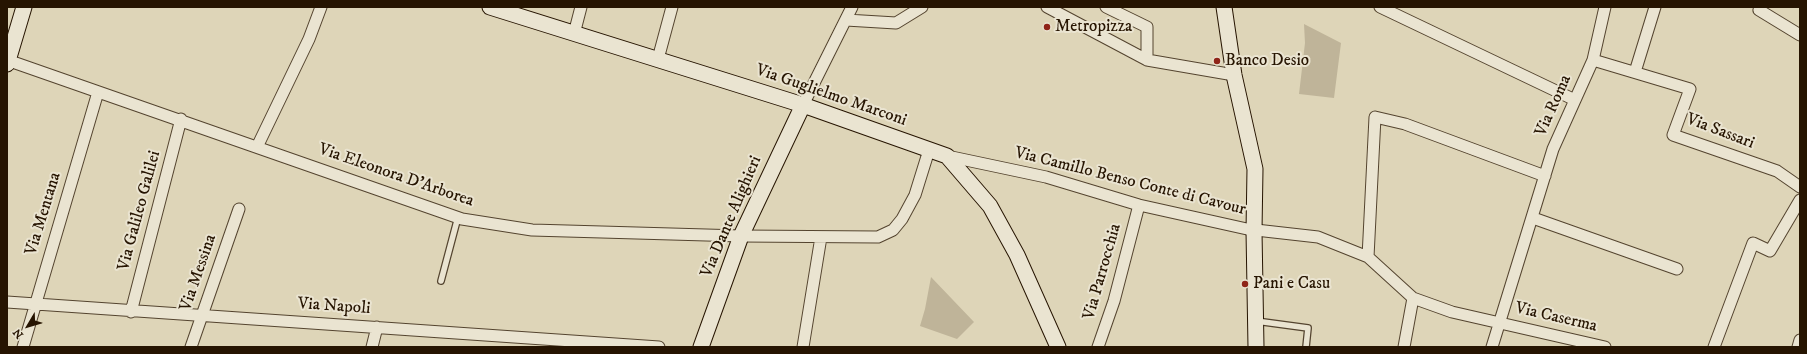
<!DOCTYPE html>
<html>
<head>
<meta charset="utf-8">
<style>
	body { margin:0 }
	#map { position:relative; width:1807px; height:354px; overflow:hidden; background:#ded5b8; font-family:"IM FELL DW Pica",serif }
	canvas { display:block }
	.frame { position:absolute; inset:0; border:8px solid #261401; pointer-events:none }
	.north { position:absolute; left:8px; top:306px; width:40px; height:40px; -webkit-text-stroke:3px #eae4d1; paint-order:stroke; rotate:232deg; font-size:11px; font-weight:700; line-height:16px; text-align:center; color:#261401 }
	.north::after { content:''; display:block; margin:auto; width:14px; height:18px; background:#261401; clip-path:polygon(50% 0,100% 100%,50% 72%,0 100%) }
</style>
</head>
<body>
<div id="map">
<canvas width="1807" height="354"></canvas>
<div class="frame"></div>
<div class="north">N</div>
</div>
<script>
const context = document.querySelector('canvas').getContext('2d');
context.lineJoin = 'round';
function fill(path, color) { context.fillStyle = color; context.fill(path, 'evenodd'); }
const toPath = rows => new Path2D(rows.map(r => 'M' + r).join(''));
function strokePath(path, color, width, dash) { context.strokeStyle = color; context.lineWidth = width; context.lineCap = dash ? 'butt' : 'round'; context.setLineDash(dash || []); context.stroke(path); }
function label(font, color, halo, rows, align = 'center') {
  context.font = font + ' "IM FELL DW Pica",serif'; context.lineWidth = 4; context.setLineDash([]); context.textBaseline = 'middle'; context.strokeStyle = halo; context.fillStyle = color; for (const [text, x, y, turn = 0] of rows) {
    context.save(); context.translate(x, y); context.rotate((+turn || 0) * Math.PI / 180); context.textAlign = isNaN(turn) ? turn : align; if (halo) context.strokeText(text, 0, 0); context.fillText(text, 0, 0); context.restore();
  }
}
fill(toPath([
	[1304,24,1341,43,1334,98,1299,94,1305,43],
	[931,277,974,322,957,339,920,326,925,309]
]), '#bfb499');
const lane = toPath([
	[441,281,458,217],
	[1256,321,1308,328,1306,347]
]);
const street = toPath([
	[1047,7,1147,60,1234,75],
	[1106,7,1147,27,1147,60],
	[1380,7,1575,100],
	[1760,7,1759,10,1800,35],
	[846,20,896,23,922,7],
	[574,34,581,7],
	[658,59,672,7],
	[7,60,462,219,532,230,741,236,878,237,893,230,902,219,915,195,929,150],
	[1593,60,1690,89,1673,135,1777,171,1800,187],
	[1635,72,1655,7],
	[803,105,852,7],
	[257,147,309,39,321,7],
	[947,156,1046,177,1139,205,1247,229,1318,237,1368,257,1413,298,1452,312,1605,347],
	[1533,218,1677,269],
	[1368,257,1375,117,1405,124,1545,176],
	[7,302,659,347],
	[131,312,181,119],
	[23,347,98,92],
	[191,347,239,209],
	[372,347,377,327],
	[803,347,821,237],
	[1098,347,1114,301,1139,205],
	[1404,347,1413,298],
	[1492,347,1553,149,1593,60,1605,7],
	[1714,347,1753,243,1770,251,1800,200],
	[1798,347,1800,340]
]);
const secondary = toPath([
	[490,7,803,105,947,156,990,206,1017,255,1058,347],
	[1224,7,1234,75,1255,169,1254,231,1256,347],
	[7,64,24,7],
	[701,347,741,236,803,105]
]);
strokePath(lane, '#54442f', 8);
strokePath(street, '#54442f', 13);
strokePath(secondary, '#261401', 17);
strokePath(lane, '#eae4d1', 5.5);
strokePath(street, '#eae4d1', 11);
strokePath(secondary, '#eae4d1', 15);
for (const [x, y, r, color] of [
	[1047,27,4,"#8f2418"],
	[1217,61,4,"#8f2418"],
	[1245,284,4,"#8f2418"]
]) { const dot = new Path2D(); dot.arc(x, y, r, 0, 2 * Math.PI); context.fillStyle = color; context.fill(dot); strokePath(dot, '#eae4d1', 1.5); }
label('17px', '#261401', '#eae4d1', [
	["Metropizza",1055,27],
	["Banco Desio",1225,61],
	["Pani e Casu",1253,284]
], 'left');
label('17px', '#261401', '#eae4d1', [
	["Via Guglielmo Marconi",831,96,19],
	["Via Roma",1554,106,-66],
	["Via Sassari",1720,132,21],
	["Via Eleonora D'Arborea",396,176,19],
	["Via Camillo Benso Conte di Cavour",1130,182,14],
	["Via Galileo Galilei",140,211,-75],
	["Via Mentana",44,214,-73],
	["Via Dante Alighieri",732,217,-67],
	["Via Parrocchia",1103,272,-74],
	["Via Messina",199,273,-71],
	["Via Napoli",334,307,4],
	["Via Caserma",1556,318,13]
]);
</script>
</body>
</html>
